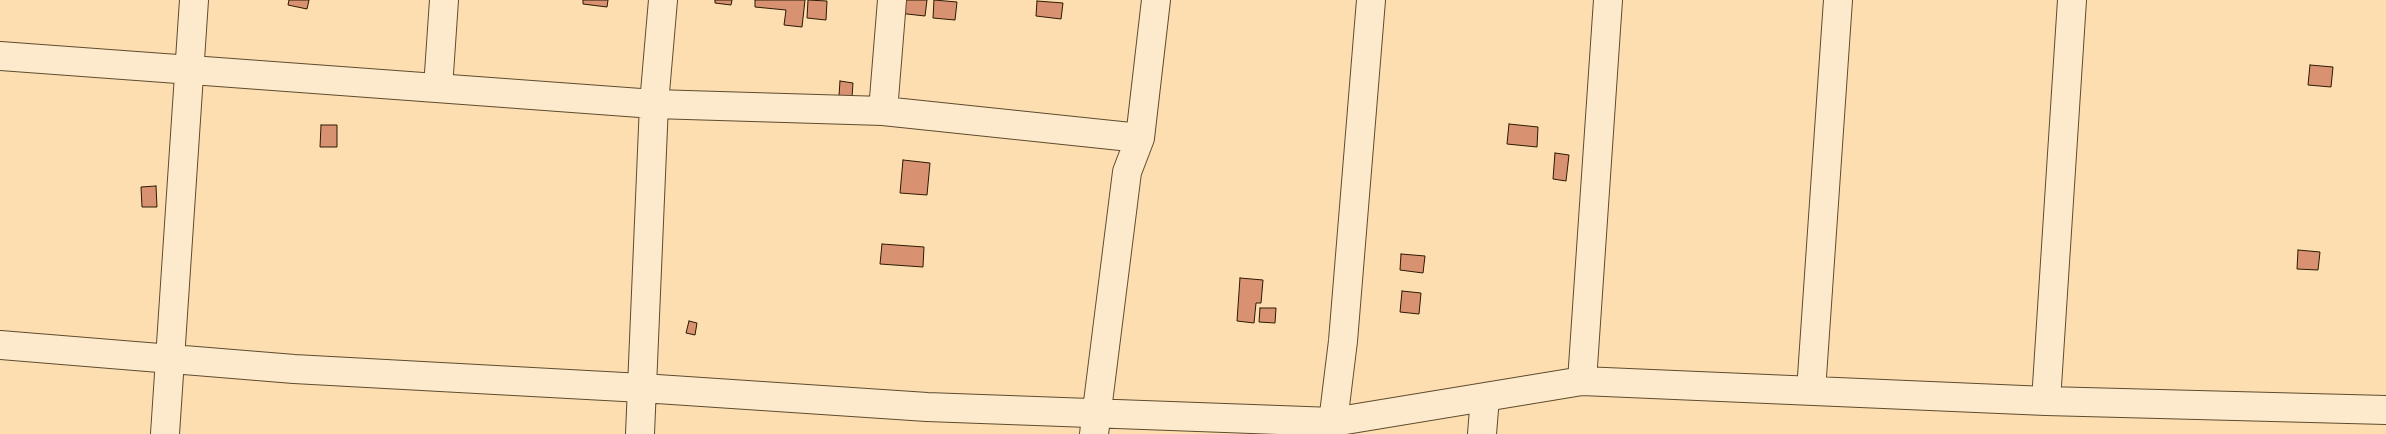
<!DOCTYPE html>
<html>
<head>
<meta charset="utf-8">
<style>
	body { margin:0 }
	canvas { display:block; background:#fcdeb1 }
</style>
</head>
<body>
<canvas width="2386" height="434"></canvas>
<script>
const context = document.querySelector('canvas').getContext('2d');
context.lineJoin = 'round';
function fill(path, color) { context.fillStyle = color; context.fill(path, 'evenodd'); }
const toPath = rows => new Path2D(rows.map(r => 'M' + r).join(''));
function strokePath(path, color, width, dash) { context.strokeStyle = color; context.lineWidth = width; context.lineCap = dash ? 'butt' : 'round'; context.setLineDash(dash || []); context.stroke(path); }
const building = toPath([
	[289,0,309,0,307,9,288,5,289,0],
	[583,0,608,0,607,7,583,4,583,0],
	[715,0,732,0,731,5,715,3,715,0],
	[755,0,805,0,802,27,784,25,786,10,755,7,755,0],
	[808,0,827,1,826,20,807,18,808,0],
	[899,0,927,0,925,16,898,13,899,0],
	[934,0,957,2,955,20,933,18,934,0],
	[1037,1,1063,3,1061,19,1036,16,1037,1],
	[2310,65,2333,67,2331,87,2308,85,2310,65],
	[840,81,853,83,852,97,839,96,840,81],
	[1509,124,1538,127,1537,147,1507,144,1509,124],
	[321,125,337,125,337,147,320,147,321,125],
	[1555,153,1569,155,1566,181,1553,179,1555,153],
	[903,160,930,163,927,195,900,193,903,160],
	[156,186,157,207,142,207,141,187,156,186],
	[882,244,924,247,923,267,880,264,882,244],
	[2298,250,2320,252,2318,270,2297,269,2298,250],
	[1401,254,1425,256,1423,273,1400,270,1401,254],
	[1240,278,1263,280,1261,303,1256,303,1254,323,1237,321,1240,278],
	[1402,291,1421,293,1419,314,1400,312,1402,291],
	[1260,308,1276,308,1275,323,1259,322,1260,308],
	[689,321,697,323,695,335,686,333,689,321]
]);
fill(building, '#d99271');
strokePath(building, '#2b1a02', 1);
const minor = toPath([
	[0,56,654,104,883,111,1140,138],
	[438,88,444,0],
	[883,111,892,0],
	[0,345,294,369,642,388,927,407,1333,422,1582,381,2046,401,2386,410],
	[1582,381,1608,0],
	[1811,391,1838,0],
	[2046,401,2072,0],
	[1333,422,1343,341,1371,0],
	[165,434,194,0],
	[640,434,654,104,663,0],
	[1094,434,1127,172,1140,138,1156,0],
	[1482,434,1485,397]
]);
strokePath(minor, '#5f4b2e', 30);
strokePath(minor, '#fdeacc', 28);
</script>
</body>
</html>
